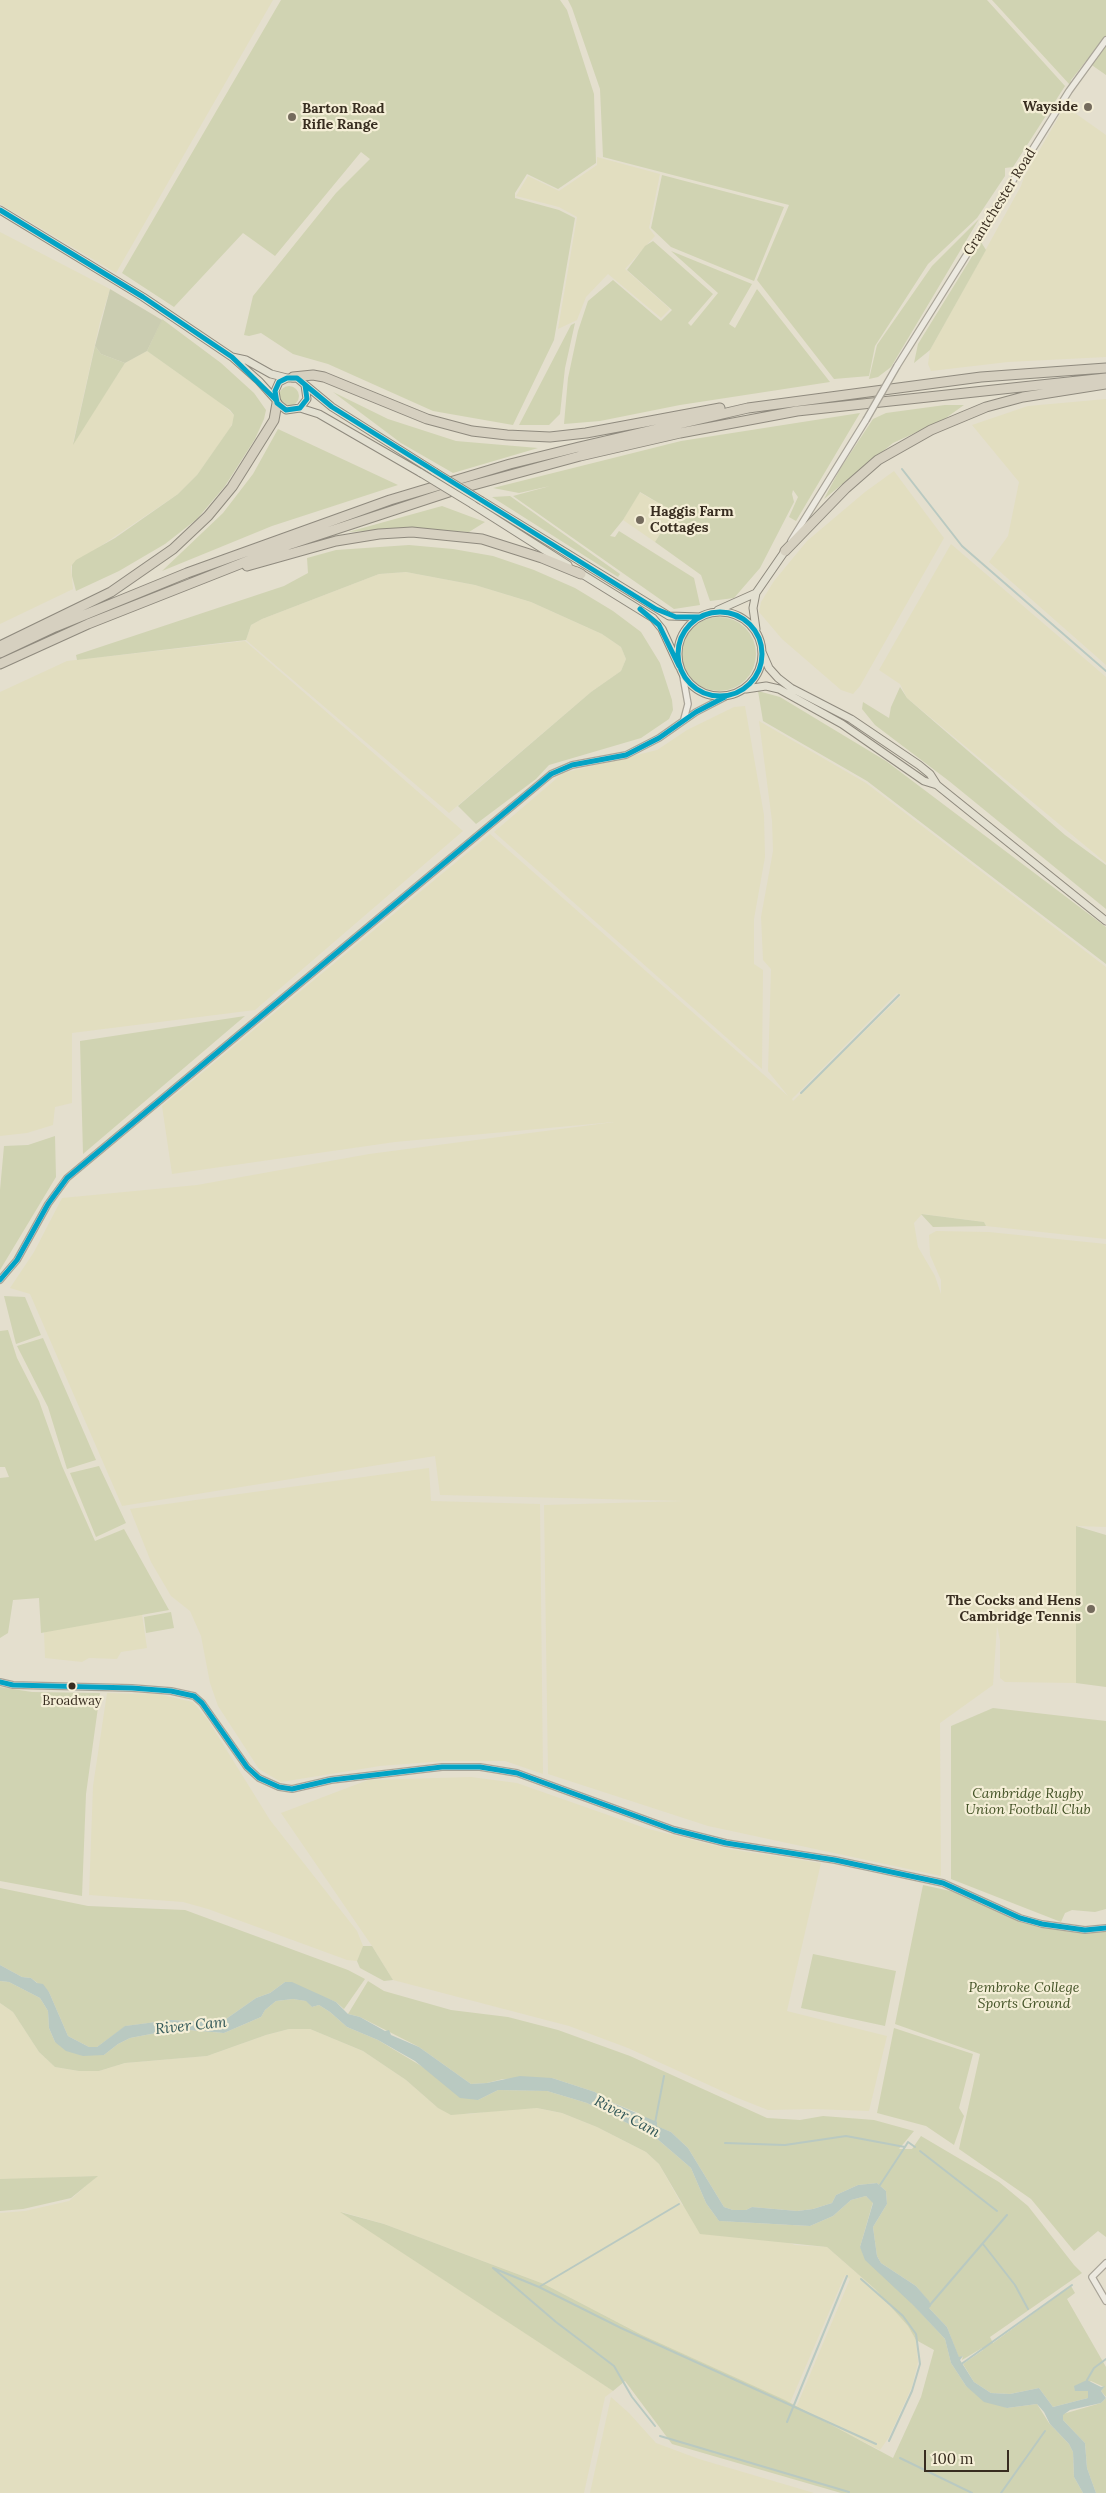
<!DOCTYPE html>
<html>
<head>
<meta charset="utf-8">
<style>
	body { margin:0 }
	#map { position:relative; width:1106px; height:2493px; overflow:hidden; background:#e4dfce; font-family:Lora,serif }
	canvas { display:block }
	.scale { position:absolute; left:924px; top:2450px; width:85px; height:22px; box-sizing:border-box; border:2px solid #382d20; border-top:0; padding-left:6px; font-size:15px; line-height:18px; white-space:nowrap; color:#382d20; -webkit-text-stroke:4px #f4eed6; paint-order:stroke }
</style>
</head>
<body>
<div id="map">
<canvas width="1106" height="2493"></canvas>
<div class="scale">100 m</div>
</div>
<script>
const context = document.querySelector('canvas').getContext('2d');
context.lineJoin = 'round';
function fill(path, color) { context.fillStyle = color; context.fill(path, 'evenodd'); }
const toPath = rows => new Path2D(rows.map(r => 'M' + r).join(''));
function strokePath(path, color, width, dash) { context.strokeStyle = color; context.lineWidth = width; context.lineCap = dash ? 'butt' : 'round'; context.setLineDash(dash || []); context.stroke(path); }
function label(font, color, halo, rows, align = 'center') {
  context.font = font + ' Lora,serif'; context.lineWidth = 4.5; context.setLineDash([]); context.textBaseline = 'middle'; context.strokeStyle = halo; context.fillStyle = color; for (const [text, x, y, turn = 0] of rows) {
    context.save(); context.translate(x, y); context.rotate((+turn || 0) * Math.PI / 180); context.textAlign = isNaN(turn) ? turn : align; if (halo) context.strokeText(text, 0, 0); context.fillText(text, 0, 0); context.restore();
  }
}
fill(toPath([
	[0,0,273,0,116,273,0,204],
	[1065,106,1106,135,1106,357,1008,362,931,371,928,364,930,350,1021,186,1024,177],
	[597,157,660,174,649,228,655,236,625,269,670,309,661,318,608,274,586,297,577,320,558,329,577,217,559,207,516,196,528,176,559,191,597,165],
	[0,232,110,289,100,322,73,443,125,363,147,351,221,403,234,415,234,420,229,430,197,475,178,494,71,566,73,589,0,624],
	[1106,399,1106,665,989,562,1008,536,1019,482,972,425,1028,406],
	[894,471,944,538,860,686,853,694,841,690,782,639,759,612,761,602,774,581,807,541,865,492],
	[639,492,674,512,655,542,623,520],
	[951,544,1106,677,1106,863,907,698,900,684,879,670],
	[406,572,475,585,531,602,602,634,621,647,626,659,621,671,591,692,449,813,246,640,251,625,262,619,379,574],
	[245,641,463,831,255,1010,72,1033,72,1103,55,1107,53,1125,27,1133,0,1136,0,692,67,661],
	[745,706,764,815,765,857,754,919,754,964,763,970,762,1069,494,832,563,773,657,750,687,730,734,707],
	[759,721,866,783,1106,967,1106,1239,986,1226,984,1222,922,1214,914,1223,918,1247,935,1276,941,1294,941,1280,930,1255,929,1235,936,1231,989,1232,1106,1244,1106,1527,1076,1526,1076,1683,1005,1682,1000,1678,1000,1640,997,1626,993,1685,940,1723,941,1876,708,1826,548,1774,544,1505,684,1501,440,1495,435,1456,122,1506,30,1294,10,1288,34,1252,62,1198,197,1185,369,1154,614,1122,395,1142,172,1174,162,1106,490,834,788,1096,768,1071,771,969,763,960,761,917,773,851,772,821],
	[897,993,901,996,793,1101,792,1099],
	[429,1468,431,1501,540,1504,543,1774,505,1761,444,1761,380,1766,281,1782,259,1769,218,1706,210,1683,201,1636,190,1611,171,1596,151,1562,130,1509],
	[142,1614,147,1648,121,1652,117,1659,89,1658,82,1662,45,1658,44,1632],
	[107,1693,157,1694,193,1702,208,1720,270,1820,357,1931,363,1946,357,1961,347,1960,208,1909,183,1902,89,1895,93,1786],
	[471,1777,517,1783,645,1828,729,1849,821,1863,787,2011,887,2036,869,2111,813,2109,768,2110,735,2097,628,2048,569,2026,393,1980,372,1946,281,1813,368,1780],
	[0,2003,13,2012,39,2052,55,2067,79,2071,99,2071,125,2063,207,2056,266,2035,289,2029,310,2029,363,2051,406,2080,438,2108,469,2114,500,2110,537,2108,562,2113,597,2127,646,2152,659,2164,682,2205,795,2245,827,2247,875,2289,908,2326,916,2340,918,2362,912,2387,889,2437,880,2450,796,2408,850,2279,845,2275,790,2403,642,2335,544,2284,384,2224,342,2212,613,2391,605,2397,584,2493,0,2493,0,2213,25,2211,69,2201,97,2176,0,2180],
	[611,2397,629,2413,656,2443,699,2459,814,2493,590,2493]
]), '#e2dec0');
fill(toPath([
	[281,0,560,0,567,10,594,94,596,163,558,189,527,174,515,193,515,198,559,210,575,218,554,340,513,425,433,411,328,364,293,354,261,333,249,336,244,335,253,296,336,193,370,159,361,152,275,256,243,233,174,307,122,273],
	[568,0,987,0,1065,86,1013,167,1005,168,1005,176,977,218,928,264,875,346,869,376,834,379,757,280,789,205,603,157,600,89,572,8],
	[992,0,1106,0,1106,75,1086,61,1071,80,1070,85],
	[662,175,784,207,754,281,671,247,651,228],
	[979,219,891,367,878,377,869,379,877,345,932,266],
	[653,241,713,294,688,323,691,326,718,293,671,251,752,284,729,324,735,328,757,289,830,382,680,405,600,421,564,424,568,378,578,331,588,301,613,280,661,321,672,310,627,270,645,246],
	[981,242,986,250,930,350,914,363,918,344],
	[162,319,221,363,254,393,266,410,264,419,255,439,225,486,197,519,165,544,119,571,76,591,72,576,72,565,76,560,115,538,178,494,197,475,232,425,234,415,230,410,147,351],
	[575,323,565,368,560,414,549,425,519,425,571,325],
	[95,346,101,354,125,363,73,445],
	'279 396a10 10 0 1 1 20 0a10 10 0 1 1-20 0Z',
	[333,392,388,419,456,441,538,448,453,473,401,443],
	[945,405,964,405,943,420,893,443,824,499,840,469,873,419,886,413],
	[860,413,796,521,789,517,798,497,793,490,792,494,794,502,760,568,734,598,710,601,701,575,655,542,674,512,640,492,623,520,610,536,615,537,619,531,694,578,700,605,674,609,513,496,550,486,519,493,493,488,681,441],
	[278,429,398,485,272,526,162,571,223,513,253,474],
	[510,496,620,574,618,577,492,497],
	[442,506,485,522,469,532,405,529,348,532],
	[409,545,453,549,493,556,534,570,575,588,613,611,641,632,660,663,672,700,673,710,669,719,641,738,549,765,536,779,476,824,458,806,591,692,621,671,626,659,621,647,602,634,531,602,475,585,406,572,379,574,262,619,251,625,246,640,77,660,76,655,284,586,308,573,307,558,336,550],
	'682 654a37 37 0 1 1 74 0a37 37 0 1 1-74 0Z',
	[900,687,907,698,1065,835,1106,865,1106,909,949,781,875,725,862,709,863,702,889,718,891,707],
	[758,691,780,697,886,761,1106,927,1106,964,867,781,763,721],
	[245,1016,83,1154,80,1041],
	[55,1136,56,1177,0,1270,0,1190,4,1146,28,1145],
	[921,1214,984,1222,986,1226,933,1227],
	[4,1296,25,1297,41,1335,16,1344],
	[8,1330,17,1358,39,1401,62,1466,95,1541,124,1529,169,1610,41,1633,39,1598,13,1600,8,1633,0,1638,0,1478,9,1477,5,1467,0,1467,0,1331],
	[43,1338,96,1460,67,1469,48,1407,17,1346],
	[99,1466,126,1523,96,1537,70,1473],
	[1076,1526,1106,1535,1106,1687,1076,1683],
	[171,1612,174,1628,146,1633,144,1617],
	[0,1687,32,1692,100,1693,86,1794,82,1896,0,1881],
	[993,1708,1106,1721,1106,1909,1095,1912,1072,1910,1065,1913,1061,1922,951,1879,951,1726],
	[923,1885,964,1894,1009,1916,1048,1928,1079,1931,1106,1931,1106,2237,1098,2231,1074,2251,1031,2199,959,2149,980,2054,895,2024],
	[0,1888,88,1906,185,1910,348,1970,365,1979,344,2009,336,2002,285,1982,270,1993,256,1998,226,2019,207,2022,171,2020,126,2026,97,2047,89,2047,68,2036,49,1992,31,1978,22,1977,0,1965],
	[363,1946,372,1946,393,1980,384,1981,360,1968,357,1961],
	[813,1954,896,1971,885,2026,801,2008],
	[0,1981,9,1982,40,1998,48,2011,49,2028,55,2042,104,2055,118,2044,130,2038,177,2029,224,2033,261,2017,265,2010,276,2001,293,1999,307,2001,312,2007,319,2005,330,2012,347,2027,378,2040,478,2100,498,2090,547,2091,587,2103,655,2137,691,2168,706,2203,719,2221,810,2226,833,2216,851,2200,866,2196,873,2202,860,2247,945,2339,951,2363,966,2386,1007,2408,1037,2404,1049,2423,1069,2444,1073,2452,1074,2477,1083,2493,841,2493,672,2444,625,2381,613,2391,340,2212,384,2224,544,2284,642,2335,785,2400,893,2458,921,2397,934,2350,916,2340,908,2326,875,2289,827,2247,700,2234,659,2164,646,2152,597,2127,562,2113,537,2108,451,2115,438,2108,406,2080,363,2051,310,2029,289,2029,266,2035,207,2056,125,2063,99,2071,79,2071,55,2067,39,2052,13,2012,0,2003],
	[368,1981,384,1991,451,2010,508,2017,558,2030,630,2056,767,2118,800,2120,823,2116,874,2120,914,2131,899,2149,912,2149,921,2136,999,2182,1028,2206,1074,2265,1082,2273,990,2337,993,2343,1071,2286,1075,2293,1067,2299,1106,2367,1106,2397,1101,2391,1104,2387,1091,2381,1076,2391,1088,2391,1088,2398,1053,2407,1039,2388,1010,2394,991,2393,974,2382,963,2364,983,2350,982,2348,962,2360,963,2356,959,2358,947,2327,929,2308,929,2302,916,2286,881,2263,877,2256,873,2227,887,2204,886,2191,877,2183,858,2185,836,2195,832,2203,813,2209,797,2211,752,2207,746,2210,733,2210,724,2207,688,2148,671,2132,656,2126,638,2113,604,2099,595,2092,552,2078,503,2079,487,2083,471,2084,419,2047,360,2017,348,2014],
	[894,2028,973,2054,959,2108,964,2116,954,2145,926,2126,877,2113],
	[98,2176,71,2198,23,2209,0,2211,0,2179],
	[1106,2398,1106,2493,1096,2493,1087,2468,1085,2443,1063,2420,1063,2414,1101,2403]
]), '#d0d3b2');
fill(toPath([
	[110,289,162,320,147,351,125,363,101,354,95,346]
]), '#cbcdb1');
fill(toPath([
	[0,1965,22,1977,31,1978,37,1983,43,1984,49,1992,68,2036,89,2047,97,2047,125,2026,171,2020,207,2022,226,2019,256,1998,270,1993,285,1982,292,1982,336,2002,348,2014,360,2017,385,2031,389,2030,391,2035,419,2047,471,2084,487,2083,520,2076,552,2078,595,2092,604,2099,657,2122,657,2126,671,2132,688,2148,724,2207,733,2210,746,2210,752,2207,797,2211,813,2209,832,2203,836,2195,858,2185,877,2183,886,2191,887,2204,873,2227,877,2256,881,2263,916,2286,929,2301,931,2306,929,2308,947,2327,959,2357,963,2356,960,2360,974,2382,991,2393,1010,2394,1039,2388,1053,2407,1088,2398,1088,2391,1075,2391,1074,2386,1087,2380,1101,2387,1105,2386,1101,2391,1106,2398,1101,2403,1070,2410,1063,2415,1063,2420,1085,2443,1087,2468,1096,2493,1083,2493,1074,2477,1073,2452,1069,2444,1050,2424,1044,2412,1037,2404,1007,2408,984,2402,966,2386,951,2363,945,2339,913,2305,865,2260,860,2247,873,2203,866,2196,851,2200,833,2216,810,2226,719,2221,706,2203,691,2168,655,2137,587,2103,547,2091,498,2090,478,2100,460,2098,415,2061,378,2040,347,2027,330,2012,319,2005,312,2007,306,2001,293,1999,276,2001,265,2010,261,2017,224,2033,177,2029,130,2038,118,2044,104,2055,83,2056,66,2051,55,2042,49,2028,48,2011,40,1998,9,1982,0,1981]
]), '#b9c9c1');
strokePath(toPath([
	[902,469,962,546,1106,671],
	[801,1093,899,995],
	[655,2123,664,2076],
	[725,2143,785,2145,846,2136,905,2147,880,2185],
	[905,2147,908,2142,915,2147],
	[920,2151,997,2211],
	[983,2244,1015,2285,1028,2309],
	[861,2279,903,2316,916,2334,920,2364,912,2391,889,2441],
	[539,2287,679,2204],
	[929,2306,1007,2215],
	[960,2365,1072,2285],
	[1087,2380,1094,2368,1106,2359],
	[787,2422,847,2276],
	[655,2426,632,2397,614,2366,556,2322,493,2268,539,2287,621,2328,876,2444],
	[660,2436,849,2492],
	[900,2458,972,2493],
	[1001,2493,1045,2431]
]), '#b9c9c1', 2);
const minor = toPath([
	[897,366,1069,91,1106,40],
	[791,541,866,420],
	[683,676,688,704,684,719],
	[0,1280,17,1260,48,1204,67,1178,551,774,572,765,626,755,659,738,696,712,725,697],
	[0,1682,13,1685,132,1688,171,1691,194,1696,202,1703,247,1767,259,1778,279,1787,292,1789,331,1780,442,1767,480,1767,517,1773,674,1830,726,1843,835,1860,943,1883,1020,1918,1042,1924,1085,1930,1106,1928],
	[1106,2263,1092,2277,1106,2301]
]);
const major = toPath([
	[0,210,143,297,232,357,259,381,276,400],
	[232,357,246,360,271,374,287,378],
	[305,385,307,399,300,408,286,410,277,403,275,391,279,382,287,378,297,378,332,407,435,472],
	[300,408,319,414,421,473],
	[482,501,669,616,700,617],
	[472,504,568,565],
	[577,571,653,618,662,629,679,666],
	[718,610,756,593],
	'678 654a42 42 0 1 1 84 0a42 42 0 1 1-84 0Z',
	[756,629,753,608,756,593,785,551],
	[762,652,769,668,778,678,791,688,851,719,919,765,930,774,937,785,1106,921],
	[746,689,766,686,779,689,842,724,924,781,937,785]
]);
const highway = toPath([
	[293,377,313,375,324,377,427,419,472,431,507,435,550,437,586,433,720,408],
	[785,551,846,488,878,460,931,430,986,407,1023,397,1106,384],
	[247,566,336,541,379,534,412,532,482,539,542,558,581,574],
	[2,645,111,592,173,549,208,516,232,487,274,420,277,403],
	[0,653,55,627,187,573,390,500,510,464,579,447,748,408,981,377,1106,368],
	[0,664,88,624,288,545,455,490,580,456,680,433,797,411,1106,378]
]);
strokePath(minor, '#a9a498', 8);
strokePath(major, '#8f8a7e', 9);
strokePath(highway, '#8f8a7e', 11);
strokePath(minor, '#ece9e0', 5.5);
strokePath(major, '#e3e0d1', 7);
strokePath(highway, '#d6d0c0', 9);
const minorBridge = toPath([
	[866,420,897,366]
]);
const majorBridge = toPath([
	[435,472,482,501],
	[421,473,472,504]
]);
strokePath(minorBridge, '#a9a498', 8, []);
strokePath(majorBridge, '#8f8a7e', 9, []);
strokePath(minorBridge, '#ece9e0', 5.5);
strokePath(majorBridge, '#e3e0d1', 7);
strokePath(toPath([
	[0,210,143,297,232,357,276,400],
	[305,385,307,399,300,408,286,410,277,403,275,391,279,382,287,378,297,378,332,407,656,609,676,617,700,617],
	[640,609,659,625,679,666],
	'678 654a42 42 0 1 1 84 0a42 42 0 1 1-84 0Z',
	[0,1280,17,1260,48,1204,67,1178,551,774,572,765,626,755,659,738,696,712,725,697],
	[0,1682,13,1685,132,1688,171,1691,194,1696,202,1703,247,1767,259,1778,279,1787,292,1789,331,1780,442,1767,480,1767,517,1773,674,1830,726,1843,835,1860,943,1883,1020,1918,1042,1924,1085,1930,1106,1928]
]), '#03a3c5', 5);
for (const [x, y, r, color] of [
	[1088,107,5,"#746b5d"],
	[292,117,5,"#746b5d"],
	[640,520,5,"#746b5d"],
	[1091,1609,5,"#746b5d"],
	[72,1686,4.5,"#382d20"]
]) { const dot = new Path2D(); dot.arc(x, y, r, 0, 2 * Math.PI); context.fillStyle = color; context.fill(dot); strokePath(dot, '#f4eed6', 2); }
label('13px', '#382d20', '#f4eed6', [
	["Broadway",72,1701]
]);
label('bold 14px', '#382d20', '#f4eed6', [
	["Wayside",1078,107],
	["Barton Road",302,109,"left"],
	["Rifle Range",302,125,"left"],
	["Haggis Farm",650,512,"left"],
	["Cottages",650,528,"left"],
	["The Cocks and Hens",1081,1601],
	["Cambridge Tennis",1081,1617]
], 'right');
label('14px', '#382d20', '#f4eed6', [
	["Grantchester Road",1000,202,-58]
]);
label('italic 14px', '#445327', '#f4eed6', [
	["Cambridge Rugby",1028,1794],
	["Union Football Club",1028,1810],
	["Pembroke College",1024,1988],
	["Sports Ground",1024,2004]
]);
label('italic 15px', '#305657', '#f4eed6', [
	["River Cam",191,2026,-6],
	["River Cam",627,2117,28]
]);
</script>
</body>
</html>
